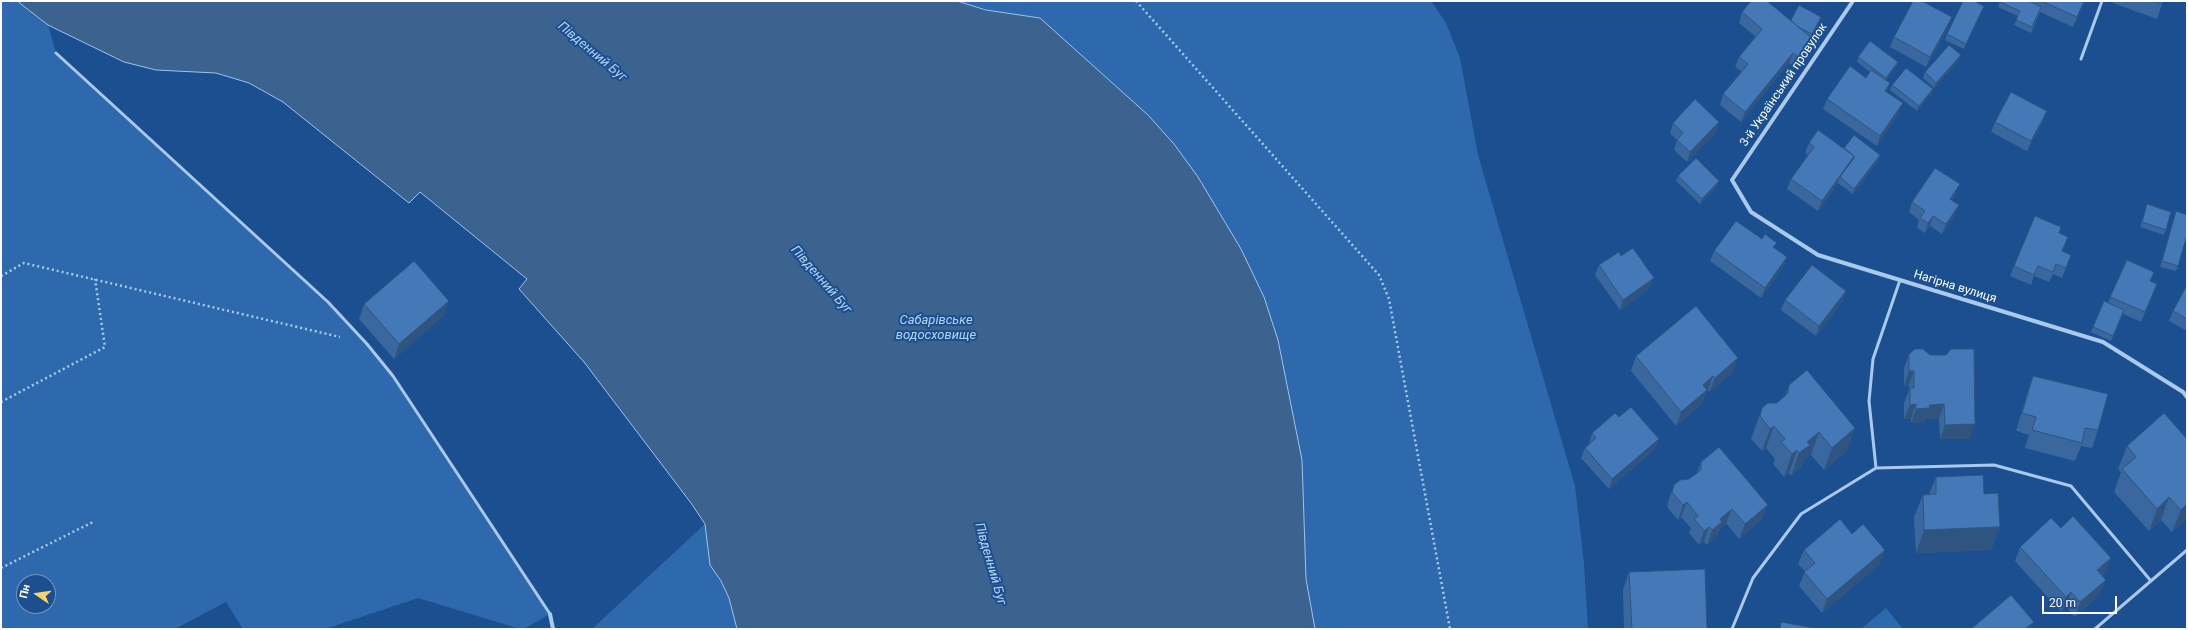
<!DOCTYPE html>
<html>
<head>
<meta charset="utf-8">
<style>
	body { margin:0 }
	#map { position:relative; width:2188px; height:630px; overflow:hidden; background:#1b4f8f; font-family:Roboto,sans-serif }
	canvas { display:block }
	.frame { position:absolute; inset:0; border:2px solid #fff; pointer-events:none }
	.north { position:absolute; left:16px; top:574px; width:40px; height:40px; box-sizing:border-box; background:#1b4f8f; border:1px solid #7695bc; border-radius:50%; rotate:283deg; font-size:11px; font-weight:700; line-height:16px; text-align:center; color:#fff }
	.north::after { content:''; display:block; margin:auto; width:14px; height:18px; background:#ffd166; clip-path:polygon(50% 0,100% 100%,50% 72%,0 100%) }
	.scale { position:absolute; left:2042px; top:596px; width:75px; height:18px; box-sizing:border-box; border:2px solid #fff; border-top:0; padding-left:5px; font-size:12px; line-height:14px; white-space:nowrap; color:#fff; -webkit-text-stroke:3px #1b4f8f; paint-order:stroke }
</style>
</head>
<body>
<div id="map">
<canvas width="2188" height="630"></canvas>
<div class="frame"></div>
<div class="north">Пн</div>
<div class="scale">20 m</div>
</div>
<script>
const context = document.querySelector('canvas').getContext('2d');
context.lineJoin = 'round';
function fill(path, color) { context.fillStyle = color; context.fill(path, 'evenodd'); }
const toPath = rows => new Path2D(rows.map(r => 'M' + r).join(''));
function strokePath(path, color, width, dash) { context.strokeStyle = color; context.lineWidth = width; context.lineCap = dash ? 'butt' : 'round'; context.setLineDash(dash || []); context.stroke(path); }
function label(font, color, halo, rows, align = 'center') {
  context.font = font + ' Roboto,sans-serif'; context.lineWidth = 4; context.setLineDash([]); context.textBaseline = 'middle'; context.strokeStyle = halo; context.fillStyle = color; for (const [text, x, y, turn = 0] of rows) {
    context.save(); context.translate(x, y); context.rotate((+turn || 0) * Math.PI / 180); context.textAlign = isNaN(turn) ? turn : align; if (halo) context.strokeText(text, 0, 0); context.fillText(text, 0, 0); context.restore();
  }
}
fill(toPath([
	[1,1,17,1,48,25,56,53,328,302,367,344,393,376,550,614,524,629,520,629,418,598,325,629,243,629,226,602,175,629,1,629],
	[24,582,48,582,48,606,24,606],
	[957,1,1431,1,1446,23,1460,58,1478,155,1575,486,1584,563,1588,629,1237,629,997,12],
	[705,524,710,565,721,581,729,598,737,629,592,629],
	[1886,608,1903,629,1861,629]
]), '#2e69ad');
const water = toPath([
	[17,1,957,1,986,10,1040,18,1148,115,1174,144,1198,177,1241,249,1264,297,1278,340,1302,460,1306,579,1315,629,737,629,729,598,721,581,710,565,705,524,691,503,584,362,519,289,527,279,420,192,409,203,283,102,249,83,216,73,156,70,124,62,48,25,17,1]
]);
fill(water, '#3c6290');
strokePath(water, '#9cc4f0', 1);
strokePath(toPath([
	[1136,1,1379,275,1389,299,1450,629],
	[1,276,24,263,340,337],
	[1,402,105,347,95,279],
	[1,568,93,522]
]), '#a9c9ee', 2.5, [2, 3]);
strokePath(toPath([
	[56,53,328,302,367,344,393,376,550,614],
	[2081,59,2102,1],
	[1876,468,1869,401,1873,359,1900,280],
	[1732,629,1753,578,1801,514,1876,468,1994,465,2071,486,2151,581],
	[2095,629,2187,550]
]), '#a9c9ee', 3);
strokePath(toPath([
	[1853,1,1732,180,1751,212,1818,255,2103,342,2183,392,2187,397],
	[550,614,553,629]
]), '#a9c9ee', 4);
fill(toPath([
	[2000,1,2085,1,2073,27,2040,12,2031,33,2014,25,2018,16,1998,7],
	[2114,1,2163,1,2157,19,2113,3],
	[1984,6,1964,49,1945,40,1947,34],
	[1742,12,1791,20,1821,17,1819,23,1811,37,1813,39,1809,49,1795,68,1789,63,1741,122,1720,105,1723,94,1742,72,1735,67,1739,57,1756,37,1739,23],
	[1948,28,1926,67,1890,47,1894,37],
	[1858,57,1898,62,1896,67,1886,80,1890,83,1887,92,1899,113,1877,146,1823,109,1827,99,1866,78,1870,72,1857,62],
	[1959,61,1934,88,1923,78,1925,72],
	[1892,85,1933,89,1931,94,1917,111,1890,90],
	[2047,111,2043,121,2027,151,1991,132,1995,122],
	[1719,122,1716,132,1687,162,1674,150,1677,140,1670,133,1673,123],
	[1809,143,1844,148,1880,155,1878,161,1853,194,1838,183,1818,211,1787,189,1791,179,1808,155,1805,153],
	[1678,176,1719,181,1717,186,1700,204,1676,181],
	[1956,194,1952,200,1955,215,1942,234,1930,226,1925,233,1917,228,1919,220,1909,212,1912,202],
	[2147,204,2166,230,2164,235,2140,227],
	[2176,211,2178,266,2176,271,2160,267],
	[2059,233,2062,251,2067,265,2062,278,2053,274,2049,282,2034,276,2031,285,2010,276,2014,266],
	[1775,248,1787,257,1783,267,1761,298,1710,261,1714,251],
	[1621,256,1650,288,1620,310,1595,275,1599,265],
	[2154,272,2150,281,2153,295,2141,322,2123,314,2111,341,2091,332,2093,327,2108,303,2110,297],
	[2187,285,2187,331,2169,321,2173,311],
	[1785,300,1843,301,1816,336,1781,310],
	[364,304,444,315,394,359,359,319],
	[1909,354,1970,439,1940,439,1939,419,1926,419,1924,423,1911,423,1911,419,1904,419,1904,403,1909,390,1909,385,1904,386,1904,368],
	[1636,356,1733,372,1709,392,1708,390,1706,392,1702,404,1676,426,1631,371],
	[2033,376,2098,430,2092,448,2081,446,2075,461,2025,448,2029,435,2016,431,2027,394],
	[1789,385,1847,451,1824,470,1811,455,1804,460,1801,467,1791,476,1789,473,1784,477,1773,464,1775,459,1766,448,1762,451,1751,439,1762,408,1777,403,1785,396],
	[1619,417,1655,449,1609,489,1581,458,1585,448,1589,444,1592,433],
	[2187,439,2187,519,2172,532,2161,520,2149,531,2114,492,2121,472,2118,469,2127,446],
	[1701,462,1762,519,1739,539,1726,523,1720,529,1717,536,1707,545,1704,542,1699,545,1689,533,1691,528,1681,517,1678,520,1667,507,1669,499,1674,485,1689,479,1697,473],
	[1936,477,1984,494,2000,527,1991,550,1916,553,1914,517,1923,495,1929,494],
	[2061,528,2111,558,2105,572,2102,576,2100,594,2075,617,2066,607,2061,612,2015,561,2020,547],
	[1852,534,1880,564,1822,613,1799,586,1805,571,1798,564,1804,550],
	[1629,572,1707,629,1624,629,1623,590]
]), '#3a679d');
fill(toPath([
	[2084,1,2085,1,2073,27,2077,17],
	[1984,6,1982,11,1964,49,1966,44],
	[1821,17,1819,23,1810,39,1812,34],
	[1952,17,1948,28,1926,67,1930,57],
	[1813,39,1809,49,1795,68,1798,57],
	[1793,53,1789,63,1741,122,1745,112],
	[1961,55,1959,61,1934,88,1936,83],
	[1898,62,1896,67,1884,83,1886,78],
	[1890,83,1887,94,1885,91],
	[1933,89,1931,94,1917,111,1919,106],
	[1903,103,1899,113,1877,146,1880,136],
	[2047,111,2043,121,2027,151,2031,141],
	[1719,122,1716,132,1687,162,1690,152],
	[1880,155,1878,161,1853,194,1854,189],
	[1854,156,1850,166,1840,177,1838,182,1838,183,1818,211,1822,201],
	[1719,181,1717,186,1700,204,1702,199],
	[1960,184,1956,194,1946,209,1950,199],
	[1959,205,1955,215,1942,234,1946,224],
	[1933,216,1930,226,1925,233,1928,223],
	[1787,257,1783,267,1761,298,1765,288],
	[1654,278,1650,288,1620,310,1623,300],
	[2157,284,2153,295,2141,322,2145,312],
	[1846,291,1843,301,1816,336,1819,326],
	[449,301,444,315,394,359,399,344],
	[1738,358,1733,372,1709,392,1715,378],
	[1909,371,1914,371,1909,385,1904,386],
	[1713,376,1708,390,1706,392,1702,404,1676,426,1681,412,1703,385],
	[1916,404,1911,419,1904,419,1910,405],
	[1944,404,1939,419,1926,419,1924,423,1911,423,1916,409,1929,405],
	[1975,424,1970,439,1940,439,1945,425],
	[1774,426,1766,448,1762,451,1770,429],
	[1855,428,1847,451,1824,470,1832,448],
	[1819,432,1811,455,1804,460,1801,467,1791,476,1799,453,1807,442],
	[1659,439,1655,449,1609,489,1612,479],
	[1797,450,1789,473,1784,477,1792,454],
	[2169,497,2161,520,2149,531,2157,509],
	[1687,502,1681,517,1678,520,1683,505],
	[2187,504,2187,519,2172,532,2181,510],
	[1768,505,1762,519,1739,539,1745,524],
	[1732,509,1726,523,1720,529,1717,536,1707,545,1712,530,1720,519],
	[1709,527,1704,542,1699,545,1704,531],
	[2000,527,1991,550,1916,553,1924,530],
	[1885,550,1880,564,1822,613,1827,599],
	[2111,558,2105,572,2092,585,2097,570],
	[2106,580,2100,594,2075,617,2080,602],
	[2071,592,2066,607,2061,612,2066,597],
	[2034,622,2031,629,2025,629]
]), '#305480');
const building = toPath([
	[1751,1,1767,1,1813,39,1798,57,1793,53,1745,112,1723,94,1748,64,1739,57,1762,29,1742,12,1751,1],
	[1913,1,1922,1,1952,17,1930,57,1894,37,1913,1],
	[1963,1,1974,1,1984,6,1966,44,1947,34,1963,1],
	[2000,1,2029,1,2041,7,2032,27,2016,20,2020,11,2000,2,2000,1],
	[2041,1,2084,1,2077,17,2041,1],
	[2153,1,2163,1,2162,4,2153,1],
	[1799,5,1821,17,1812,34,1798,27,1791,20,1799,5],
	[1870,41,1898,62,1886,78,1858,57,1870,41],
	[1949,45,1961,55,1936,83,1925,72,1949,45],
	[1850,66,1866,78,1871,70,1890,83,1885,91,1903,103,1880,136,1827,99,1850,66],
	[1906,68,1933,89,1919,106,1892,85,1906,68],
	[2011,92,2047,111,2031,141,1995,122,2011,92],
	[1695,99,1719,122,1690,152,1677,140,1683,133,1673,123,1695,99],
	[1818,130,1854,156,1822,201,1791,179,1814,147,1809,143,1818,130],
	[1854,135,1880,155,1854,189,1840,177,1854,158,1854,156,1844,148,1854,135],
	[1696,158,1719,181,1702,199,1678,176,1696,158],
	[1935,168,1960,184,1950,199,1959,205,1946,224,1933,216,1928,223,1920,218,1925,211,1912,202,1935,168],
	[2147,204,2171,212,2166,230,2142,222,2147,204],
	[2176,211,2187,215,2187,235,2178,266,2162,261,2176,211],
	[2035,216,2061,227,2059,233,2068,237,2062,251,2071,255,2066,268,2056,264,2053,272,2038,266,2034,275,2014,266,2035,216],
	[1736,221,1762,239,1765,234,1777,243,1773,247,1787,257,1765,288,1714,251,1736,221],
	[1633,248,1654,278,1623,300,1599,265,1619,252,1621,256,1633,248],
	[2127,260,2154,272,2150,281,2157,284,2145,312,2110,297,2127,260],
	[414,261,449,301,399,344,364,304,414,261],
	[1812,265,1846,291,1819,326,1785,300,1812,265],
	[2187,285,2187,319,2173,311,2187,285],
	[2104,301,2124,310,2113,336,2093,327,2104,301],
	[1696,306,1738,358,1715,378,1713,376,1703,385,1707,390,1681,412,1636,356,1696,306],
	[1915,349,1923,349,1930,355,1946,355,1951,349,1974,349,1975,424,1945,425,1944,404,1929,405,1930,408,1916,409,1916,404,1910,405,1910,388,1914,388,1914,371,1909,371,1909,354,1915,349],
	[1807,370,1855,428,1832,448,1819,432,1807,442,1810,445,1799,453,1797,450,1792,454,1781,442,1785,439,1774,426,1770,429,1760,416,1762,408,1768,403,1777,403,1788,393,1789,385,1807,370],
	[2033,376,2108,394,2098,430,2085,428,2082,443,2032,430,2036,417,2022,413,2033,376],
	[1631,407,1659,439,1612,479,1585,448,1596,438,1592,433,1615,413,1619,417,1631,407],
	[2164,413,2187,439,2187,504,2181,510,2169,497,2157,509,2122,469,2136,457,2127,446,2164,413],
	[1719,447,1768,505,1745,524,1732,509,1720,519,1722,522,1712,530,1709,527,1704,531,1694,519,1698,516,1687,502,1683,505,1672,492,1674,485,1680,480,1689,479,1701,470,1701,462,1719,447],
	[1983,475,1984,494,1998,493,2000,527,1924,530,1923,495,1936,494,1936,477,1983,475],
	[2073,516,2111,558,2097,570,2106,580,2080,602,2071,592,2066,597,2020,547,2051,518,2061,528,2073,516],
	[1840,519,1852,534,1863,524,1885,550,1827,599,1804,572,1815,563,1804,550,1840,519],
	[1705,569,1707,629,1632,629,1629,572,1705,569],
	[2011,595,2034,622,2025,629,1971,629,2011,595],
	[1781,622,1814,628,1814,629,1780,629,1781,622]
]);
fill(building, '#4478b7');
strokePath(building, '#305480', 1);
label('12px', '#fff', '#1b4f8f', [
	["3-й Український провулок",1784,85,-56],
	["Нагірна вулиця",1955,287,17]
]);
label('italic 13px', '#b5d3f5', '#1b4f8f', [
	["Південний Буг",592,52,40],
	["Південний Буг",821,280,49],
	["Сабарівське",936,321],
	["водосховище",936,336],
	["Південний Буг",990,564,74]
]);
</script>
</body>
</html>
